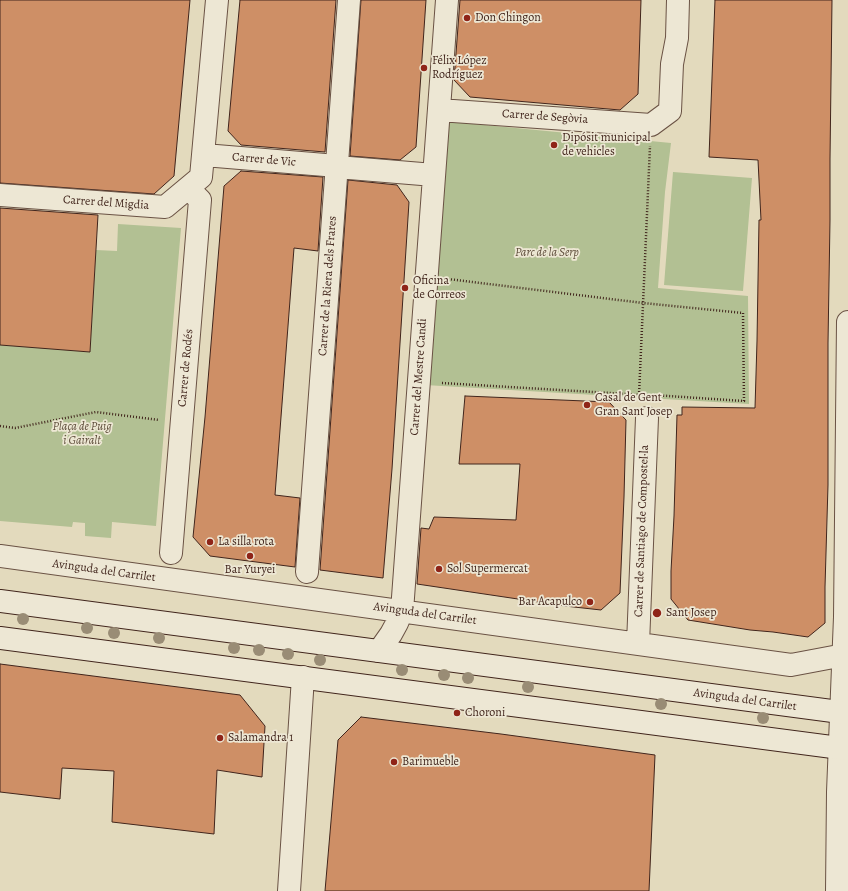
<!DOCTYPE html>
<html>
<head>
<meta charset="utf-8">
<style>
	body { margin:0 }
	canvas { display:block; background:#e3dabd }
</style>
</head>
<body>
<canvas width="848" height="891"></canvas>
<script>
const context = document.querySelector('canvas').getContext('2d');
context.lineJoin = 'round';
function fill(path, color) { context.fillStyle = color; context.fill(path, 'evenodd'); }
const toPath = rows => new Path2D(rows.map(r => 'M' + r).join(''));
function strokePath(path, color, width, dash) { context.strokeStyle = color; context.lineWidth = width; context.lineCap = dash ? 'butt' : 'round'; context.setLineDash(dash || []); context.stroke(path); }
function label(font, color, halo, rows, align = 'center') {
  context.font = font + ' Alegreya,serif'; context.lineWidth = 3.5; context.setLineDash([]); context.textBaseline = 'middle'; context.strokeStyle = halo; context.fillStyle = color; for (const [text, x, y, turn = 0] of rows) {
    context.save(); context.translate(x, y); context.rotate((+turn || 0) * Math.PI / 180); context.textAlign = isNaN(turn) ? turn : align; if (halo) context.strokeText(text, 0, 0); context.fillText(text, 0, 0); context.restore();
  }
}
fill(toPath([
	[443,121,671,143,665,192,658,288,748,296,749,404,425,385],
	[673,172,752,178,743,291,664,285],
	[118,224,181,228,156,526,112,522,111,538,85,536,85,523,73,522,72,527,0,521,0,344,90,352,96,250,117,251]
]), '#b2c093');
const building = toPath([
	[0,0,190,0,174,176,154,194,0,183,0,0],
	[240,0,336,0,325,152,241,145,228,131,240,0],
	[361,0,426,0,416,147,400,160,350,156,361,0],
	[460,0,641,0,638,94,620,110,470,97,454,80,460,0],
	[715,0,832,0,830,159,830,220,828,343,828,485,825,587,825,623,808,637,773,632,750,630,688,620,671,599,671,571,674,516,677,415,682,415,682,407,755,408,757,341,759,220,761,220,758,160,709,157,715,0],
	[241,171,323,177,318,251,294,248,275,495,300,498,295,567,210,556,193,537,205,417,224,186,241,171],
	[348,180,397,185,409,202,392,469,383,578,320,570,348,180],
	[0,208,98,215,90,352,0,345,0,208],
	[465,396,609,402,626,420,624,497,620,593,601,610,565,606,417,584,421,528,429,529,434,517,516,520,520,464,459,464,465,396],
	[0,664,240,695,265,726,262,777,217,770,214,834,112,822,114,771,62,768,60,799,0,792,0,664],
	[361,717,501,734,655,755,649,891,325,891,338,740,361,717]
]);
fill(building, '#ce8f66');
strokePath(building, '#41251c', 1);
const street = toPath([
	[439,110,651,125,670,111,672,64,677,38,678,0],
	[204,155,325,165],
	[337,167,434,175],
	[0,195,165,207,201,177,217,0],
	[171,553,200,200,188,188],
	[0,556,791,665,844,655,848,659],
	[307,572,349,0],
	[638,644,647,418],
	[379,651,391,634,397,623,402,611,447,0],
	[289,891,303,677],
	[837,891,838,792,845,617,848,322]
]);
const secondary = toPath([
	[0,601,848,713],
	[0,638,848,749]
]);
strokePath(street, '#6a5244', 24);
strokePath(secondary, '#41251c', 24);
strokePath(toPath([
	[448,279,643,303,743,313,744,401,653,395],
	[442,383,644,395],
	[639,395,650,146],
	[0,426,15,428,96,412,159,420]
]), '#41251c', 2.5, [1, 2]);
strokePath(street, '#ede7d4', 22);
strokePath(secondary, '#ede7d4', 22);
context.fillStyle = '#998c75';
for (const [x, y] of [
	[23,619],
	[87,628],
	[114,633],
	[159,638],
	[234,648],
	[259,650],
	[288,654],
	[320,660],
	[402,670],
	[444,675],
	[468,678],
	[528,687],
	[661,704],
	[763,718]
]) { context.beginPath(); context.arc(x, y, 6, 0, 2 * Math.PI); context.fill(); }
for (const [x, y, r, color] of [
	[467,18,4,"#8f2418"],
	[424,68,4,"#8f2418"],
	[554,145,4,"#8f2418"],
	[405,288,4,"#8f2418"],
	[587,405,4,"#8f2418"],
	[210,542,4,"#8f2418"],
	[250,556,4,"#8f2418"],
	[439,569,4,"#8f2418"],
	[590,602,4,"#8f2418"],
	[657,613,5,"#8f2418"],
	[457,713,4,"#8f2418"],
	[220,738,4,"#8f2418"],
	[394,762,4,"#8f2418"]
]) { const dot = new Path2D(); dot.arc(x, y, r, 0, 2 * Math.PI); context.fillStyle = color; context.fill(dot); strokePath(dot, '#ede7d4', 1.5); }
label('12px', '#41251c', '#ede7d4', [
	["Don Chingon",475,18],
	["Félix López",432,61],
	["Rodríguez",432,75],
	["Dipósit municipal",562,138],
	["de vehicles",562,152],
	["Oficina",413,281],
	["de Correos",413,295],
	["Casal de Gent",595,398],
	["Gran Sant Josep",595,412],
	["La silla rota",218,542],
	["Sol Supermercat",447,569],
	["Bar Yuryei",250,570,"center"],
	["Bar Acapulco",582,602,"right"],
	["Sant Josep",666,613],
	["Choroni",465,713],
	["Salamandra 1",228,738],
	["Barimueble",402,762]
], 'left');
label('12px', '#41251c', '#ede7d4', [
	["Carrer de Segòvia",545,117,4],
	["Carrer de Vic",264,160,5],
	["Carrer del Migdia",106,203,4],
	["Carrer de la Riera dels Frares",328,286,-86],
	["Carrer de Rodés",186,368,-85],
	["Carrer del Mestre Candi",419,377,-86],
	["Carrer de Santiago de Compostel·la",642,531,-88],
	["Avinguda del Carrilet",104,571,8],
	["Avinguda del Carrilet",425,614,8],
	["Avinguda del Carrilet",745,700,8]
]);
label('italic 12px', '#5d4c3a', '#ede7d4', [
	["Parc de la Serp",547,253],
	["Plaça de Puig",82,427],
	["i Gairalt",82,441]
]);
</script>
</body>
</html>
